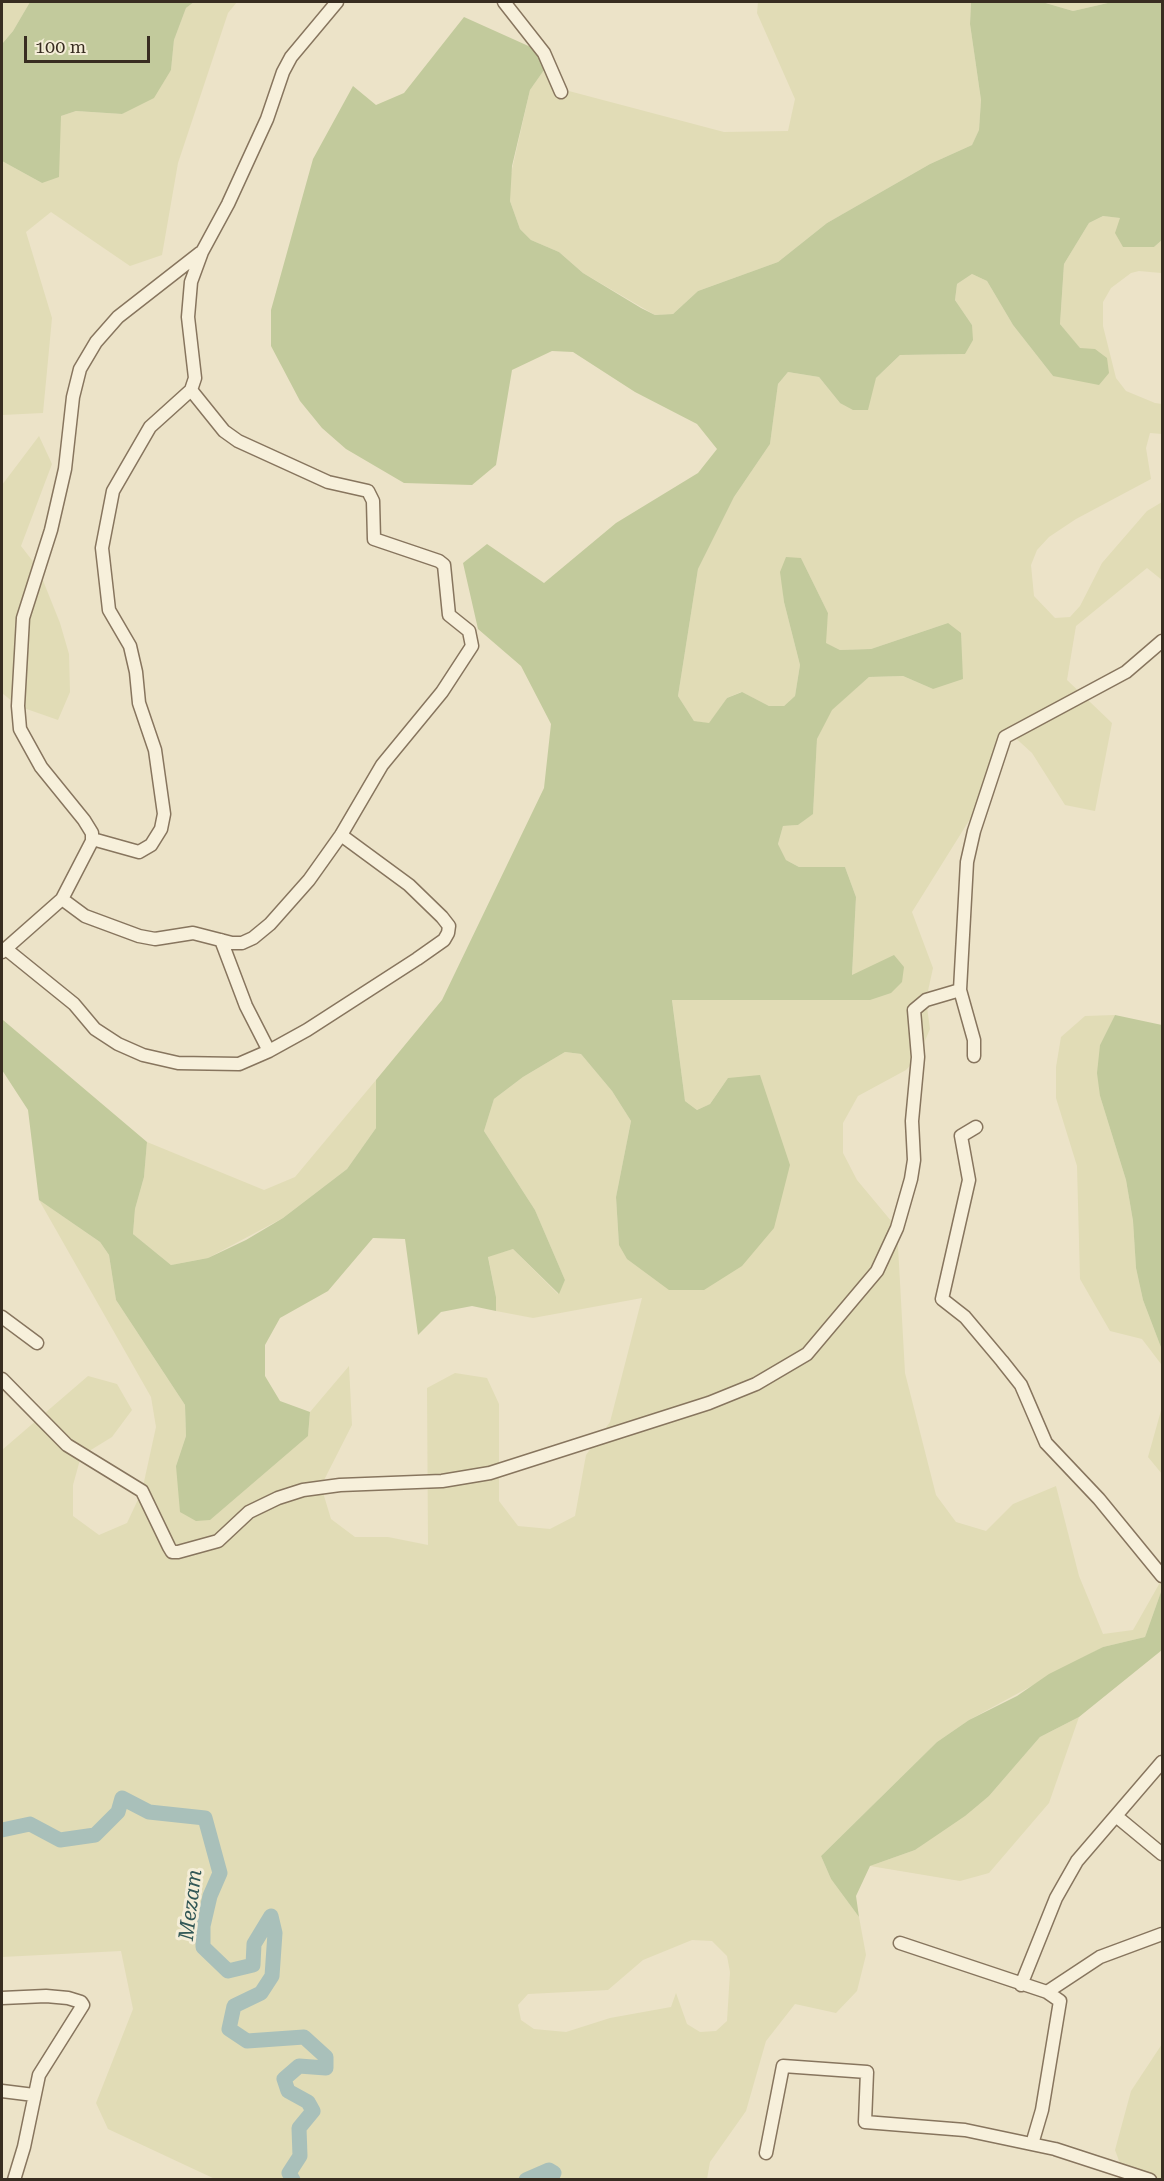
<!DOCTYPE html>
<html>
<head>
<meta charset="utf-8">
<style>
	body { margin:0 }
	#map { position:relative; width:1164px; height:2181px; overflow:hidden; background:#ece3c8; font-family:"Roboto Serif",serif }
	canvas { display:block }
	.frame { position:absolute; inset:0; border:3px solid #382d21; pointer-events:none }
	.scale { position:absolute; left:24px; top:36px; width:126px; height:27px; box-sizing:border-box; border:3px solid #382d21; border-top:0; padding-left:8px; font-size:18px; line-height:21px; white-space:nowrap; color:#382d21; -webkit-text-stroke:4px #f4edd7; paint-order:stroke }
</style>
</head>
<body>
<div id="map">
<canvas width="1164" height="2181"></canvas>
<div class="frame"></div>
<div class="scale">100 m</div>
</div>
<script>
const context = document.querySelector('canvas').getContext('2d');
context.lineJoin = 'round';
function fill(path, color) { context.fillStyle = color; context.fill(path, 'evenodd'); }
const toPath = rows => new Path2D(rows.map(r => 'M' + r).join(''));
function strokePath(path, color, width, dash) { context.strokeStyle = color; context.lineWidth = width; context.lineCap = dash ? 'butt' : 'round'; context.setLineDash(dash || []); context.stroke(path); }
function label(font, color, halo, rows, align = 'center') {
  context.font = font + ' "Roboto Serif",serif'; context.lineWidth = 6; context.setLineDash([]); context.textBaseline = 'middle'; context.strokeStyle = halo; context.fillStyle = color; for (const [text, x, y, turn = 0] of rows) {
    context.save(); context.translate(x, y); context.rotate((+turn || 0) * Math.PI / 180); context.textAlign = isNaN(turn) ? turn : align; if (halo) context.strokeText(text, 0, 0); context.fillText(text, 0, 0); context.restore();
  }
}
fill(toPath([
	[2,2,30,2,13,31,2,44],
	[194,2,237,2,228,13,178,163,162,255,130,266,51,212,26,232,52,318,43,413,2,415,2,161,42,183,61,116,76,111,122,114,171,70,174,40,186,8],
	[758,2,971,2,970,24,981,100,979,131,972,145,930,164,827,223,778,262,698,291,673,314,655,315,583,273,559,252,531,240,520,229,510,201,510,178,530,90,549,63,565,90,724,132,788,131,795,99,757,13],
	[1042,2,1112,2,1073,11],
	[1103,216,1121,218,1154,247,1162,240,1162,294,1161,273,1139,271,1131,273,1111,288,1103,302,1103,326,1116,378,1126,391,1155,403,1162,404,1162,434,1150,433,1146,448,1151,479,1076,519,1049,537,1037,550,1031,565,1034,596,1055,618,1070,617,1080,606,1102,563,1147,511,1162,502,1162,580,1147,568,1076,626,1067,680,1112,723,1095,811,1065,805,1032,753,1010,733,985,795,912,912,933,968,926,1000,930,1029,918,1057,906,1070,858,1096,843,1123,843,1153,857,1180,897,1228,905,1373,936,1495,956,1522,986,1531,1013,1504,1056,1486,1079,1576,1103,1634,1133,1630,1162,1579,1162,1589,1145,1637,1103,1647,969,1720,937,1742,821,1856,831,1879,859,1917,866,1955,857,1991,836,2013,795,2004,766,2041,746,2111,710,2162,707,2179,215,2179,108,2129,96,2103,133,2009,121,1951,2,1957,2,1450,88,1376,117,1384,132,1410,112,1437,81,1456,73,1485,73,1516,99,1535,127,1523,142,1491,156,1427,151,1397,39,1200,100,1242,109,1255,116,1300,185,1405,186,1436,176,1466,308,1436,310,1412,349,1366,352,1425,321,1486,331,1519,355,1537,388,1537,428,1545,427,1388,455,1373,487,1378,499,1404,499,1501,518,1526,550,1529,575,1516,586,1455,610,1422,642,1298,533,1318,496,1311,496,1297,488,1256,513,1249,558,1294,565,1280,535,1210,484,1131,494,1099,523,1077,565,1052,581,1054,612,1091,631,1121,616,1197,619,1245,728,1078,710,1104,697,1110,685,1101,672,999,870,1000,852,975,856,897,845,867,799,867,786,860,778,844,783,826,798,825,813,813,817,739,831,710,869,677,903,676,933,689,948,623,871,649,840,650,825,643,828,613,801,558,781,572,784,602,800,665,795,696,784,706,769,706,741,692,727,698,709,724,694,721,678,696,698,569,734,497,770,444,778,384,788,372,819,377,840,403,876,378,900,355,965,354,972,325,955,300,957,284,972,274,987,281,1013,325,1053,376,1095,349,1080,349,1060,324,1064,264,1089,223],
	[692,1940,712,1941,727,1956,730,1972,727,2021,716,2031,700,2032,687,2024,676,1993,671,2007,610,2018,566,2032,534,2029,521,2020,518,2005,528,1994,608,1990,643,1960],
	[39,436,52,464,21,546,38,568,60,623,69,654,70,692,58,720,18,706,2,693,2,485],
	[1115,1015,1100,1045,1100,1096,1126,1180,1133,1221,1136,1268,1143,1300,1162,1350,1162,1375,1161,1364,1142,1339,1110,1331,1080,1279,1077,1166,1056,1098,1056,1067,1061,1037,1085,1016],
	[376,1080,376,1128,347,1169,283,1218,208,1258,171,1265,133,1234,135,1209,144,1177,147,1142,264,1190,295,1177],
	[1162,1407,1162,1474,1148,1457],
	[1079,1717,1049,1803,989,1873,960,1881,870,1866,915,1850,989,1796,1040,1737],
	[1162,2044,1162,2179,1125,2177,1115,2150,1131,2091]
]), '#e1dcb6');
fill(toPath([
	[30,2,194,2,186,8,174,40,171,70,154,98,122,114,76,111,61,116,59,177,42,183,2,161,2,44,13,31],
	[971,2,1042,2,1073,11,1112,2,1162,2,1162,240,1154,247,1123,247,1115,233,1120,218,1103,216,1089,223,1064,264,1060,324,1080,348,1095,349,1107,358,1109,373,1099,385,1053,376,1013,325,987,281,972,274,957,284,955,300,972,325,973,340,965,354,900,355,876,378,868,410,853,410,840,403,819,377,788,372,778,384,770,444,734,497,698,569,678,696,694,721,709,723,727,698,742,692,769,706,784,706,795,696,800,665,784,602,780,572,786,557,801,558,828,613,826,643,840,650,871,649,948,623,961,633,963,679,933,689,903,676,869,677,832,710,817,739,813,814,798,825,783,826,778,844,786,860,799,867,845,867,856,897,852,975,894,955,904,967,902,982,891,993,870,1000,672,1000,685,1101,697,1110,710,1104,728,1078,760,1075,790,1165,774,1228,742,1266,704,1290,669,1290,627,1259,619,1245,616,1197,631,1121,612,1091,581,1054,565,1052,523,1077,494,1099,484,1131,535,1210,565,1280,559,1294,513,1249,488,1257,496,1297,496,1311,472,1306,441,1312,418,1335,405,1239,373,1238,328,1291,280,1318,265,1345,265,1376,280,1401,310,1412,308,1436,210,1520,196,1521,180,1512,176,1466,186,1436,185,1405,116,1300,109,1255,100,1242,39,1200,28,1110,2,1070,2,1016,3,1020,147,1142,144,1177,135,1209,133,1234,171,1265,208,1258,246,1240,283,1218,347,1169,376,1128,376,1080,442,1000,544,788,551,724,521,666,478,629,463,563,487,544,544,583,616,523,698,473,717,449,697,424,635,392,573,352,552,351,512,370,496,465,472,485,404,483,346,449,322,428,300,401,271,346,271,310,313,159,353,86,376,105,404,93,464,17,544,53,549,63,530,90,512,166,510,201,520,229,531,240,559,252,583,273,641,308,655,315,673,314,698,291,778,262,827,223,930,164,972,145,979,130,981,100,970,24],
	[1115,1015,1162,1025,1162,1350,1143,1300,1136,1268,1133,1221,1126,1180,1100,1096,1097,1073,1100,1045],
	[1162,1589,1162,1650,1079,1717,1040,1737,989,1796,965,1816,915,1850,870,1866,856,1896,859,1917,831,1879,821,1856,937,1742,969,1720,1017,1696,1049,1674,1103,1647,1145,1637]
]), '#c2ca9c');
strokePath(toPath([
	[2,1830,30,1824,60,1840,95,1835,118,1812,122,1798,149,1812,205,1818,220,1873,210,1896,203,1926,203,1947,228,1971,253,1965,254,1944,271,1916,275,1933,272,1976,261,1993,234,2006,229,2029,247,2041,304,2037,326,2057,326,2068,299,2066,284,2079,288,2091,308,2102,313,2111,299,2128,300,2156,289,2173,293,2180],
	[526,2180,549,2170,554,2173,550,2180]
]), '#a9c0ba', 15);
const minor = toPath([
	[504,2,544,53,561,92],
	[92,841,92,833,84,820,41,767,20,729,18,706,23,618,51,530,65,469,73,397,80,369,96,342,118,317,200,253],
	[62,899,85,916,139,936,155,939,193,933,232,943,242,943,253,938,270,924,309,880,341,835,382,765,442,692,472,646,469,631,449,615,444,565,439,561,374,539,373,501,368,491,328,482,238,441,224,431,191,390],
	[221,940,246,1006,269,1051],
	[6,949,74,1004,95,1029,118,1044,143,1055,178,1063,239,1064,269,1051,307,1030,417,959,444,940,448,933,449,926,442,917,409,885,341,835],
	[2,952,62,899,92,841,96,840,139,852,151,845,161,829,164,814,155,750,139,703,136,672,130,646,109,610,108,601,102,548,113,491,150,427,191,390,195,378,188,317,191,282,202,252,228,204,267,119,283,72,291,57,337,2],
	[974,1056,974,1040,960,990,967,862,974,831,1005,737,1126,672,1162,641],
	[976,1127,961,1136,969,1180,942,1299,965,1317,1002,1361,1021,1385,1046,1443,1099,1499,1162,1576],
	[2,1317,37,1343],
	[2,1379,67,1445,142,1491,169,1547,172,1552,178,1552,218,1541,249,1512,278,1498,303,1490,340,1485,442,1481,490,1473,709,1403,756,1384,807,1354,877,1271,897,1228,911,1179,914,1160,912,1121,918,1057,914,1010,926,1000,960,990],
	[1116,1816,1162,1854],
	[900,1943,1047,1992,1060,2001,1042,2110,1032,2144],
	[1021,1985,1056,1898,1077,1861,1162,1762],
	[1047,1992,1100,1957,1162,1934],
	[2,1998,46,1996,68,1998,81,2002,83,2005,39,2075,24,2147,14,2180],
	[2,2091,34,2095],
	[766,2153,783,2066,867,2072,865,2122,965,2130,1055,2149,1150,2180]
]);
strokePath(minor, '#87755e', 15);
strokePath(minor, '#f7f0db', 12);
label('italic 21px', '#315756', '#f4edd7', [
	["Mezam",191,1905,-83]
]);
</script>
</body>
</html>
